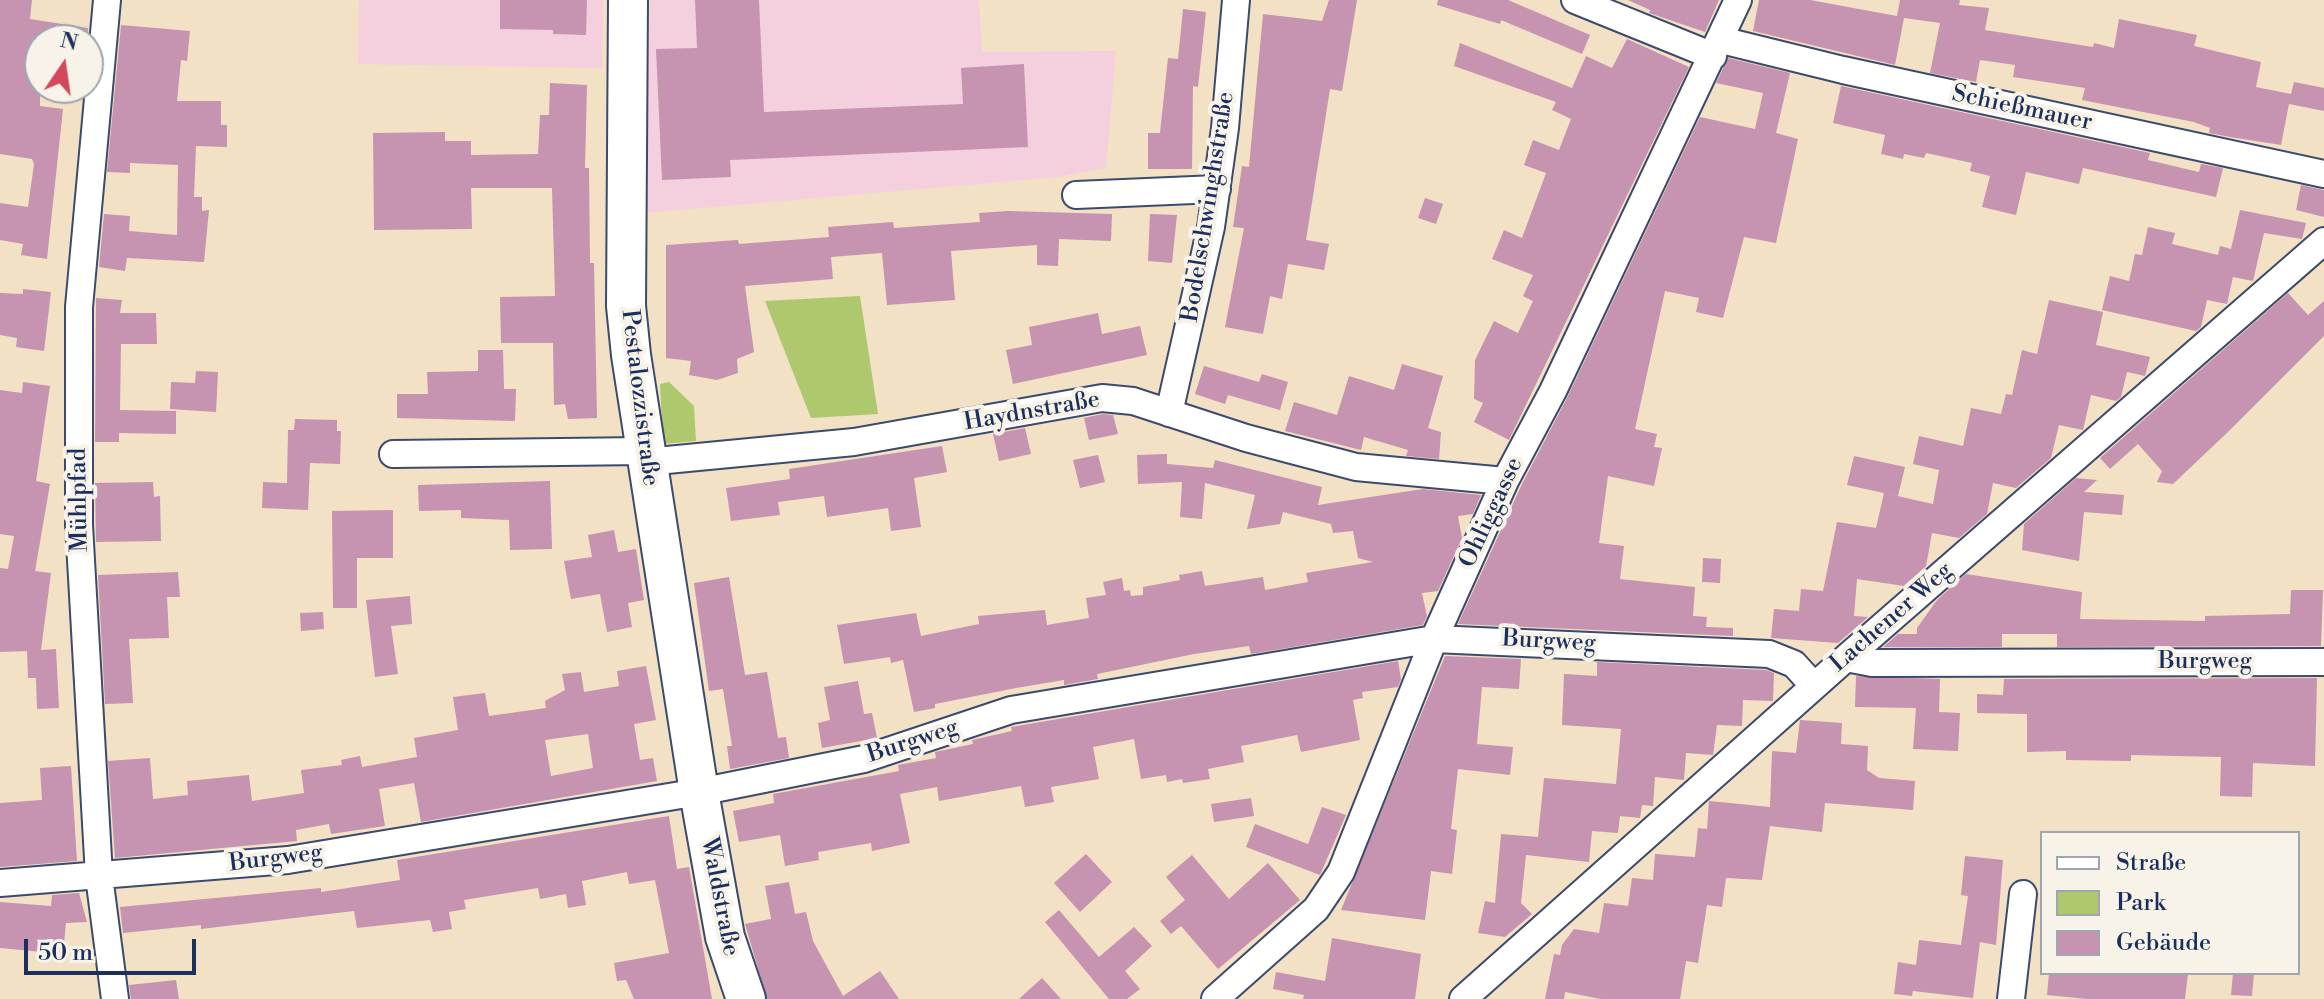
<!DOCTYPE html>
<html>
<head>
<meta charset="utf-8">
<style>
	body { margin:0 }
	#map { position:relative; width:2324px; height:999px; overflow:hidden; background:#f2e1c5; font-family:"Libre Bodoni",serif }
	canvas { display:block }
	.legend { position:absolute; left:2040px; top:831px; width:260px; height:144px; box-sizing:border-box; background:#f7f3e8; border:2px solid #9fa5b1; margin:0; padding:10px 14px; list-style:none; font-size:24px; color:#1b2f5e }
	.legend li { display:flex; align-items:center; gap:16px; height:40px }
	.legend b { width:40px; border:2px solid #9fa5b1 }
	.north { position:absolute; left:24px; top:24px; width:80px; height:80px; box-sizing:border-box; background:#f7f3e8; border:2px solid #9fa5b1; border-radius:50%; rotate:13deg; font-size:22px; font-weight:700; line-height:32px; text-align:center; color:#1b2f5e }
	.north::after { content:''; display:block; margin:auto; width:28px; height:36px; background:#d1495b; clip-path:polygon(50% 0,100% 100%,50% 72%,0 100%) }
	.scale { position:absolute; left:24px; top:939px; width:172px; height:36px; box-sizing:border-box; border:4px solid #1b2f5e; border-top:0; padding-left:10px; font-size:24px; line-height:28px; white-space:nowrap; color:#1b2f5e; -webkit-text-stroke:6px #f7f3e8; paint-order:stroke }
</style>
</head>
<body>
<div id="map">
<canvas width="2324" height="999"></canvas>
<ul class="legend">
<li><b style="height:10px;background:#fff"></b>Straße</li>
<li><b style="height:22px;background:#aec86e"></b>Park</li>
<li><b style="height:22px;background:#c693b1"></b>Gebäude</li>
</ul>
<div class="north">N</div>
<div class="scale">50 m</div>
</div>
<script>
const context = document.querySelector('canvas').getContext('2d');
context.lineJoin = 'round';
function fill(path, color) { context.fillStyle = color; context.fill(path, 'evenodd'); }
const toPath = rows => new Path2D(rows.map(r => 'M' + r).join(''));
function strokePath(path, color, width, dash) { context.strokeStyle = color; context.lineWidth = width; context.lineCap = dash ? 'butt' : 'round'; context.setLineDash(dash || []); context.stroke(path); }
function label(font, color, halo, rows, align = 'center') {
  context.font = font + ' "Libre Bodoni",serif'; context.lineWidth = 8; context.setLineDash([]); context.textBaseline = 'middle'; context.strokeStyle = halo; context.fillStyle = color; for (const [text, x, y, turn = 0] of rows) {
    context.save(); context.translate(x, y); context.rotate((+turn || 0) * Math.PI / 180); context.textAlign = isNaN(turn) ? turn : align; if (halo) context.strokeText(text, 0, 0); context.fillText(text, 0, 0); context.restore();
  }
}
fill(toPath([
	[359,0,603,0,602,68,358,64],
	[650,0,979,0,982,52,1116,51,1106,168,1059,177,645,213]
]), '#f4cfde');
fill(toPath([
	[860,296,878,414,811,418,765,301],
	[669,382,694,406,696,441,663,444,660,384]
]), '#aec86e');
fill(toPath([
	[0,0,32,0,30,19,88,28,87,40,40,40,40,106,63,109,47,259,21,255,23,244,0,240,0,203,28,207,34,164,32,159,0,154],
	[500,0,587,0,586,35,553,34,553,30,500,29],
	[695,0,759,0,764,112,963,104,961,68,1024,64,1028,147,730,160,731,177,662,180,656,49,697,48],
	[1329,0,1357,0,1342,91,1330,89,1306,240,1329,244,1324,270,1288,264,1282,299,1270,296,1263,334,1225,327,1244,228,1233,227,1242,166,1249,167,1263,14,1322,21],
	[1438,0,1508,0,1590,35,1582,54,1501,20,1500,24,1437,5],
	[1628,0,1719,0,1705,32,1649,13,1650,10],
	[1759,0,1810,0,1897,16,1900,0,1960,0,1959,5,1989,8,1985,30,2093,47,2094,43,2114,48,2119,19,2197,35,2194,46,2261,62,2256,87,2291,94,2294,82,2324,88,2324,111,2289,104,2281,145,2230,137,2209,133,2210,128,2194,122,2082,100,2085,88,2013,77,2015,65,1980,60,1976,82,1930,73,1940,23,1904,18,1895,65,1753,31],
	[1183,9,1206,12,1198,87,1193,86,1192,169,1148,169,1148,133,1160,133,1168,58,1178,59],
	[121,25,190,31,187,61,181,60,177,101,221,101,221,125,227,125,227,147,196,146,194,197,202,197,202,211,209,210,204,262,127,258,125,271,99,267,104,214,130,216,129,231,177,235,178,165,130,163,130,173,107,172],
	[1627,39,1689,67,1509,440,1474,422,1483,403,1474,399,1475,360,1494,321,1518,333,1533,301,1523,296,1533,275,1492,259,1504,230,1522,238,1546,173,1524,165,1533,140,1559,150,1571,119,1552,110,1556,102,1454,66,1460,43,1572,88,1586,56,1612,68],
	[1728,58,1790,73,1776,133,1798,139,1776,243,1744,237,1723,318,1696,312,1699,298,1665,291,1635,429,1657,434,1654,447,1662,448,1654,486,1608,476,1599,543,1624,546,1620,579,1695,587,1693,616,1707,617,1706,627,1733,628,1733,636,1458,624,1522,484,1567,398,1700,117,1755,129,1763,93,1716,83],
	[550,83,587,85,585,168,589,168,590,263,594,263,597,418,568,419,565,404,554,405,553,343,501,343,500,297,555,296,552,188,471,188,472,229,374,230,373,133,445,132,445,141,471,141,471,155,538,154,540,115,549,115],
	[1841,86,2150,153,2148,160,2199,172,2201,164,2223,168,2216,197,2083,168,2079,184,2026,172,2016,215,1982,207,1990,176,1970,171,1972,163,1926,153,1924,158,1904,154,1903,159,1881,154,1885,135,1833,123],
	[2301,185,2324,190,2324,217,2296,210],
	[1425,198,1443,204,1436,224,1418,218],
	[2240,210,2306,223,2302,239,2264,233,2253,281,2233,277,2227,304,2207,300,2201,327,2196,331,2102,310,2110,276,2129,281,2135,254,2142,255,2148,227,2175,233,2172,244,2218,255,2220,246,2231,249],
	[1008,211,1112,214,1111,241,1059,239,1058,266,1037,265,1037,245,951,251,955,300,887,305,882,253,831,257,833,279,745,286,754,352,737,359,738,373,717,380,689,375,691,361,666,358,666,245,738,240,739,244,829,237,828,227,893,222,894,228,980,222,979,213],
	[1150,214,1177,215,1172,263,1148,261],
	[23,289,51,292,44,351,16,347,17,338,0,335,0,293,23,294],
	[2288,293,2308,315,2324,301,2324,336,2230,430,2173,484,2157,482,2162,471,2138,444,2110,469,2100,458],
	[96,298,122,300,120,313,156,313,157,344,121,344,120,410,176,411,176,434,119,433,119,442,95,442],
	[2049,300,2103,312,2096,345,2150,357,2145,376,2127,372,2121,397,2116,401,2091,395,2083,430,2059,425,2051,458,2016,488,1993,483,1987,514,1959,538,1932,533,1926,566,1904,586,1857,579,1854,616,1868,617,1838,643,1771,638,1774,609,1799,611,1801,589,1823,591,1837,522,1876,528,1884,493,1933,504,1939,470,1913,464,1919,436,1963,446,1971,408,2001,414,2006,394,2012,395,2022,350,2037,354],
	[1098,313,1102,334,1140,326,1147,355,1013,384,1006,350,1032,345,1029,327],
	[478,350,503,350,504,389,516,389,515,421,397,418,397,394,428,394,427,372,478,371],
	[1402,364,1443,376,1428,428,1441,432,1439,459,1406,456,1408,450,1364,437,1361,450,1285,431,1294,402,1337,415,1349,376,1394,390],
	[1204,366,1259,382,1262,374,1288,382,1280,410,1228,395,1225,404,1195,394],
	[196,371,218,372,216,412,170,409,171,382,195,383],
	[23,382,50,386,36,481,50,484,35,571,51,573,41,650,56,649,59,708,37,709,36,678,28,678,27,651,0,652,0,568,8,569,14,536,0,534,0,390,22,393],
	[1103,414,1113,415,1118,434,1089,440,1084,418],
	[295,419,337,420,337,431,341,431,340,464,310,463,308,510,262,508,263,482,287,483,288,430,294,430],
	[1025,428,1031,454,999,461,993,434],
	[942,446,947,472,914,478,921,527,891,531,888,508,827,517,824,496,778,502,780,515,731,521,726,488,790,479,789,469],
	[1167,454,1167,464,1213,468,1215,460,1322,487,1318,505,1423,489,1481,495,1473,514,1458,516,1462,538,1438,591,1422,593,1427,616,1423,625,1251,654,1249,646,1194,654,1097,674,1098,679,1064,685,1064,680,1016,688,935,704,935,708,914,712,903,660,891,663,890,657,844,664,837,625,916,613,921,636,979,624,978,616,1045,610,1047,625,1089,618,1086,598,1106,595,1103,582,1122,578,1124,591,1130,590,1131,596,1143,595,1143,587,1180,580,1179,575,1202,571,1205,586,1263,577,1265,590,1308,582,1306,573,1373,562,1358,558,1353,531,1333,533,1331,524,1283,512,1280,524,1247,529,1255,495,1205,483,1202,519,1180,517,1182,482,1138,484,1137,455],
	[1098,455,1105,482,1080,488,1073,460],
	[1854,456,1905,467,1898,496,1847,485],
	[2076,478,2097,480,2084,492,2124,495,2122,515,2084,512,2079,561,2022,550,2024,524],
	[550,481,552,549,510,550,509,520,461,518,461,510,419,511,418,485],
	[153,482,154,497,160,496,161,541,96,542,95,483],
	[393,510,393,558,357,558,357,608,333,608,332,511],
	[614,530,618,552,636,549,644,600,628,603,632,627,607,632,600,594,571,599,564,561,592,557,588,535],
	[1703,558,1721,559,1720,583,1702,582],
	[178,572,180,597,167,597,169,638,129,639,133,703,105,704,98,575],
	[1966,574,2082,592,2080,619,2205,621,2205,616,2290,614,2291,590,2323,590,2321,646,2057,647,2057,634,2002,634,2002,647,1883,647,1898,634,1917,634,1917,628,1937,600],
	[729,577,745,675,767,672,778,738,786,737,789,758,730,769,727,746,732,746,723,689,709,691,694,583],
	[410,596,412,624,391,626,398,674,375,677,366,600],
	[323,612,324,629,301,631,300,613],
	[1445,656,1521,659,1519,689,1482,687,1477,744,1513,747,1510,775,1458,769,1451,829,1457,830,1452,874,1431,871,1425,920,1341,910],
	[1398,661,1401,679,1398,687,1362,692,1363,698,1353,700,1360,740,1301,752,1297,735,1241,746,1244,762,1208,769,1210,779,1183,783,1182,779,1167,782,1166,775,1141,779,1134,739,1093,747,1099,779,1051,787,1054,802,1025,807,1021,786,939,801,937,787,900,794,910,843,872,851,871,843,818,852,819,860,785,866,780,835,739,842,733,811,774,803,773,794,899,771,898,765,936,758,935,752,973,744,972,740,1012,731,1011,727],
	[1597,662,1766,670,1774,673,1773,701,1743,700,1742,726,1717,725,1713,755,1686,753,1684,780,1655,777,1653,806,1642,805,1640,818,1620,816,1618,833,1592,831,1589,862,1526,855,1521,903,1532,914,1505,937,1478,933,1485,901,1495,903,1501,834,1538,837,1544,778,1616,784,1621,729,1562,725,1564,674,1597,676],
	[646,666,656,720,634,724,640,760,653,758,657,781,421,822,414,783,379,789,385,826,331,834,329,824,296,830,297,841,115,858,108,761,150,758,153,799,188,795,187,781,249,775,252,801,304,793,301,770,342,765,341,760,360,756,362,767,417,757,414,738,458,730,453,697,485,693,489,716,546,708,545,701,565,690,562,674,581,672,584,692,619,686,617,671],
	[588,734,593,768,551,776,545,740],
	[1856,676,1940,679,1939,712,1960,713,1958,751,1913,749,1916,708,1855,707],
	[2317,678,2315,766,2253,763,2252,797,2220,796,2221,757,2131,755,2131,761,2066,760,2066,751,2027,752,2027,714,1977,713,1977,694,2003,695,2004,679],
	[858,681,864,714,872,713,877,738,822,748,818,723,830,720,824,687],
	[1800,720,1842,723,1841,744,1868,746,1867,770,1879,778,1915,781,1913,810,1825,803,1822,832,1770,826,1762,880,1726,878,1722,907,1707,905,1698,963,1686,961,1680,999,1601,999,1565,992,1564,999,1545,999,1554,954,1560,955,1562,945,1574,929,1599,933,1604,903,1628,906,1632,878,1653,880,1655,854,1695,857,1698,828,1707,829,1709,801,1770,807,1772,751,1796,753],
	[71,766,77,861,0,867,0,803,42,800,40,768],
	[1251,798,1254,816,1214,822,1211,804],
	[1322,807,1346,815,1320,875,1246,847,1255,824,1308,844],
	[669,816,677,869,689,867,712,999,634,999,626,980,617,981,614,963,669,953,655,880,629,884,627,872,582,881,586,905,568,908,566,894,540,899,538,888,464,900,466,909,449,912,452,929,433,932,430,920,357,928,354,911,201,929,201,925,123,933,120,907,321,888,321,892,400,880,397,860],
	[1086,854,1112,882,1080,912,1054,883],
	[1192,855,1229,899,1268,863,1300,900,1218,969,1181,926,1171,934,1160,921,1185,900,1166,877],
	[1965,856,2003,860,1996,945,1980,942,1973,998,1913,991,1912,996,1894,994,1898,962,1916,965,1919,940,1961,945,1968,896,1961,895],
	[789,882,795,914,806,912,813,941,843,996,880,971,899,999,767,999,745,924,771,919,765,886],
	[79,893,87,922,66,923,63,954,0,948,0,902,51,906,52,895],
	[1059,910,1099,957,1134,927,1152,946,1125,971,1140,989,1127,999,1109,999,1045,922],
	[1332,938,1421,954,1415,999,1303,999,1304,995,1273,989,1276,972,1325,981],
	[2049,973,2188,973,2185,999,2087,999,2047,995],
	[2233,973,2254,973,2252,996,2231,995],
	[1042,978,1061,999,1019,999],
	[176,980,179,999,131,999,129,985]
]), '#c693b1');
const minor = toPath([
	[107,0,79,307,79,525,99,876,115,999],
	[1575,0,1713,56],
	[1721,40,1843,70,2324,174],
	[1076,195,1217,189],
	[1169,413,1211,227,1225,128,1236,0],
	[393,454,644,451],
	[646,462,854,442,1102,398,1133,401,1246,438,1356,467,1505,481],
	[1846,658,1872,663,2324,662],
	[0,883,288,860,699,792,864,759,1011,710,1434,639,1769,654,1794,664,1814,686],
	[1215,999,1316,909,1341,872,1434,639,1505,481,1553,391,1738,0],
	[1463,999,1846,658,2324,241],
	[2011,999,2023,894]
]);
const secondary = toPath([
	[628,0,626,306,631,355,699,792,725,937,746,999]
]);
strokePath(minor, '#3b4a6d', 30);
strokePath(secondary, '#3b4a6d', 42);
strokePath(minor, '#fff', 26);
strokePath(secondary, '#fff', 38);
label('24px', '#1b2f5e', '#f7f3e8', [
	["Schießmauer",2022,109,12],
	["Bodelschwinghstraße",1209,207,-81],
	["Pestalozzistraße",639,398,83],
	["Haydnstraße",1032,412,-10],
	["Mühlpfad",80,500,-91],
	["Ohliggasse",1492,513,-65],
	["Lachener Weg",1892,618,-41],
	["Burgweg",1549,642,3],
	["Burgweg",2205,662],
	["Burgweg",913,742,-18],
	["Burgweg",276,859,-7],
	["Waldstraße",719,897,79]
]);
</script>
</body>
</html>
